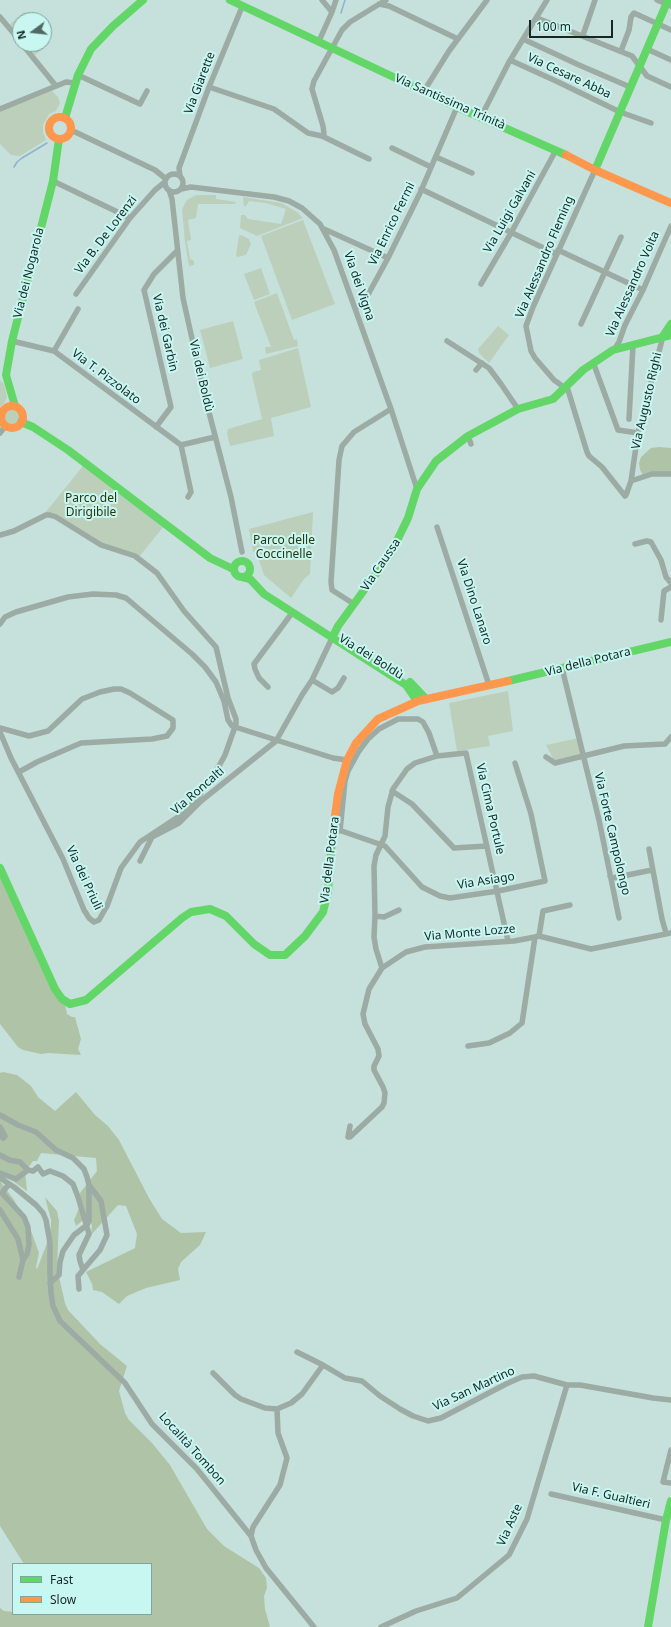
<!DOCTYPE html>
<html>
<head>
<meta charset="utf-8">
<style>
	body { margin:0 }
	#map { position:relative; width:671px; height:1627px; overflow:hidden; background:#c6e0dc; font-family:"Noto Sans",sans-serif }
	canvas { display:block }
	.legend { position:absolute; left:12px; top:1563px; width:140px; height:52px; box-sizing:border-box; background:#c8f7f1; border:1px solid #80a49f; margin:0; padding:5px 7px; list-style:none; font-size:12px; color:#152725 }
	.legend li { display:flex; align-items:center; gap:8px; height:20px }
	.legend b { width:20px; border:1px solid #80a49f }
	.north { position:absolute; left:12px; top:12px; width:40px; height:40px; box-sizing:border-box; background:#c8f7f1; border:1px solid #80a49f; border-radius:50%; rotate:255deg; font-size:11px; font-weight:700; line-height:16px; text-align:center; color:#152725 }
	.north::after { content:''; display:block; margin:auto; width:14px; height:18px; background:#536865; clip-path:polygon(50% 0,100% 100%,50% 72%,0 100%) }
	.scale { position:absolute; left:529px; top:20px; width:84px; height:18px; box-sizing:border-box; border:2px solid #152725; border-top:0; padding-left:5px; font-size:12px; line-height:14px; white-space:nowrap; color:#152725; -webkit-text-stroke:3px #c8f7f1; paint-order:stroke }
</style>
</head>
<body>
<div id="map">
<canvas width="671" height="1627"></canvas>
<ul class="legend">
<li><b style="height:5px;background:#63d668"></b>Fast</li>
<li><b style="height:5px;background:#ff974d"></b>Slow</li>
</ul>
<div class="north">N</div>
<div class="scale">100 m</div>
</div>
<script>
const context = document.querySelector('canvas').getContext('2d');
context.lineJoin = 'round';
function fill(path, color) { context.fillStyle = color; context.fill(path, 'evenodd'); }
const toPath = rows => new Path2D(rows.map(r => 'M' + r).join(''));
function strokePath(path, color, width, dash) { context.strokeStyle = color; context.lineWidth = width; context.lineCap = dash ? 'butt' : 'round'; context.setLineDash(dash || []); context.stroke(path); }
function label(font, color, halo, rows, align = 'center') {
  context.font = font + ' "Noto Sans",sans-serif'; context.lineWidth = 4; context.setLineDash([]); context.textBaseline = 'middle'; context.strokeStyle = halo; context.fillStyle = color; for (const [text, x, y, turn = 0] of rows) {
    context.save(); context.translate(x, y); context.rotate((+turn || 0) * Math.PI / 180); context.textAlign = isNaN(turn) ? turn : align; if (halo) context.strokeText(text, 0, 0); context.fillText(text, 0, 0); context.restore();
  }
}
fill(toPath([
	[24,12,31,20,20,20,20,37,10,24],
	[44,36,50,43,35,55,26,44,44,44],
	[52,91,58,97,60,103,56,111,49,114,43,125,43,132,46,140,20,156,11,155,0,144,0,111],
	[196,195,216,195,216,199,236,202,235,204,198,204,196,218,188,220,191,240,187,241,190,259,194,261,194,265,189,266,185,242,182,209,187,200],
	[243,197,281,203,297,212,303,218,257,236,240,228,241,215,245,215,248,219,281,224,286,209,266,203,249,201,246,206,244,206],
	[303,220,335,304,292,320,261,236],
	[241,235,249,239,251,244,246,255,237,257,236,255,239,236],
	[261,268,270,294,254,300,244,274],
	[277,293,294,340,297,339,298,346,266,354,265,347,271,347,254,302],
	[233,321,243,359,210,368,200,330],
	[498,326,509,335,489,363,479,353,478,349],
	[298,348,311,407,271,418,274,436,230,446,227,433,228,429,262,419,252,375,253,372,261,370,259,360],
	[0,380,4,384,7,397,5,402,0,407],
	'4 417a8 8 0 1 1 16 0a8 8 0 1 1-16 0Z',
	[83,466,163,527,139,557,110,548,45,513],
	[313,512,310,574,304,579,291,598,264,575,259,560,253,551,249,529],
	[508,691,513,731,488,736,490,746,457,751,449,703],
	[579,738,582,753,580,756,555,762,546,745]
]), '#bccfba');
fill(toPath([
	[659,447,671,448,671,472,643,475,640,470,639,463,641,457,651,448],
	[0,873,65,1004,67,1014,72,1017,75,1017,81,1039,78,1049,81,1055,48,1053,41,1054,23,1050,18,1047,0,1024],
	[3,1072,17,1075,31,1086,38,1097,55,1111,76,1092,95,1115,108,1126,119,1140,149,1198,162,1219,181,1233,206,1232,200,1245,181,1262,178,1269,180,1280,146,1288,127,1296,119,1304,102,1292,93,1290,92,1284,86,1272,135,1248,137,1234,126,1206,118,1205,91,1235,92,1226,89,1217,87,1214,85,1214,82,1221,76,1226,74,1220,81,1204,80,1193,97,1171,96,1158,41,1153,37,1161,33,1161,25,1172,27,1191,0,1172,0,1073],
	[0,1181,14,1200,30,1228,39,1253,36,1267,37,1269,46,1246,51,1227,51,1220,45,1197,57,1211,59,1221,57,1268,65,1303,68,1310,100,1344,127,1366,119,1391,125,1413,129,1420,152,1443,170,1465,207,1529,224,1546,259,1568,266,1578,267,1588,264,1596,265,1609,270,1627,0,1627,0,1608,4,1611,13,1612,13,1614,151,1614,151,1564,24,1564,0,1526]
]), '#afc4a7');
strokePath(toPath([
	[341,13,345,0],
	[14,167,17,162,22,158,47,143]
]), '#8fb2cd', 1.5);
strokePath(toPath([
	[657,0,671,6],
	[379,4,389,6,458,39],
	[332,12,336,0],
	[0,17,20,41],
	[537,18,632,56,647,76,671,87],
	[583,35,595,0],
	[523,39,579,65,630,87],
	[319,41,332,12,322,0],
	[22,44,56,86],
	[647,49,671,60],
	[621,51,629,30,631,17,634,13,671,30],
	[509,62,512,61,556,81,620,112,651,123],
	[78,75,140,104,147,91],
	[209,87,274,109,308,133,322,136,369,159],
	[424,91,449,51,487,0],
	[0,109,66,82,75,83],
	[481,117,509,62,547,0],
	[71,130,155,170,166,179],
	[322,136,324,134,323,126,312,89,314,81,342,30,350,22,386,0],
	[392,148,431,167],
	[436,157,472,173],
	[595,170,533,307,526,326,531,351,535,358,554,380,568,390,587,452,589,456,602,467,625,496,626,495,631,481,652,474,671,474],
	'165 183a9 9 0 1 1 18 0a9 9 0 1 1-18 0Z',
	[180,176,179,168,209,87,242,7],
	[53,181,130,218],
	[181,189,191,187,274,197,289,201,302,208,320,224,334,250,391,409,417,489],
	[421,189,556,254],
	[169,190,172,199,183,298,205,397,231,497,242,552],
	[324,229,388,258],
	[558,250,643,290],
	[481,284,511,233,556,150],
	[76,294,130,218,155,190,165,182],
	[355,308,364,302,388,258,420,193,457,107],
	[581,324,621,237],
	[12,341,54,351,181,445,215,437],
	[447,341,489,368,501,384,518,409],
	[614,350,619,342,625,325,643,290,671,226],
	[54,351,78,309],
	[593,362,618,430,638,433],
	[476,370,482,363],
	[629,419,633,345],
	[156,427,171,407,144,290,154,274,177,251],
	[0,433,6,425],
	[468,436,471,444],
	[181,445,191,492,188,497],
	[631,481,638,433,663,336],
	[437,527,489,685],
	[0,535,14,531,46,515,50,515,56,517,101,545,135,556,157,573,184,611,216,647,228,698,236,719,236,724,225,755,219,766,201,793,184,813,140,842,121,868,107,906,99,920,94,922,89,918,84,910,63,859,11,758,0,732],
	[635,544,647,541,651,542,661,560,666,577,671,583],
	[354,604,332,590,331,582,339,460,342,446,354,432,391,409],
	[661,620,664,591,671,587],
	[0,624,5,617,16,612,68,597,93,594,116,595,126,598,192,654,205,667,216,682,224,701,228,720,232,726,333,758,347,760],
	[562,668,599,820,619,918],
	[312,680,332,692,338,688,344,678],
	[268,687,259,678,255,669,254,664,292,613],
	[0,728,29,736,48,731,82,699,100,692,114,689,121,689,130,693,173,720,173,728,167,736,152,739,81,743,37,762,19,772],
	[546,757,555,763,624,746,665,744,671,737],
	[392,791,412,804,454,848,487,846],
	[333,828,385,846,422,887,440,896,450,898,498,891,545,881,531,814,515,763],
	[340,831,345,781,348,771,359,751,368,739,379,729,398,719,418,719,423,722,429,733,437,756],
	[649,849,662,919,666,933],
	[140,861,152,837,179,823,201,801,276,741,302,695,312,680,332,638],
	[610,876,613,878,652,870],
	[375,916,384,917,399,910],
	[539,936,591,949,671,933],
	[382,968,376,949,374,937,375,916,374,866,376,855,385,836,388,807,393,789,407,769,415,763,437,756,466,753,508,941],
	[468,1046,489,1043,510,1033,522,1023,535,937,539,936,543,911,570,905],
	[0,1115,18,1125,36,1132,56,1150,73,1158,84,1169,87,1177,89,1185,89,1221,87,1225,74,1235,63,1251,60,1262,59,1275,50,1283],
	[350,1126,348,1137,350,1137,382,1107,384,1103,385,1093,383,1087,374,1070,374,1066,379,1056,378,1049,365,1024,363,1014,369,989,382,968,406,952,425,947,514,941,535,937],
	[0,1127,5,1136,3,1138,0,1135],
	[0,1155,9,1160,20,1162,28,1170,33,1171,38,1167,43,1174,50,1171,63,1176,73,1184,78,1197,89,1234,79,1255,80,1261,83,1270,100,1250,107,1235,101,1201,89,1185],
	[0,1173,16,1179,28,1170],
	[0,1178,14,1187,36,1205,43,1213,46,1220,50,1243,50,1273,51,1293,53,1306,60,1321,125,1383,152,1424,197,1469,251,1536,256,1550,266,1568,314,1627],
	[0,1210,18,1239,23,1260,27,1254,29,1245,28,1227,24,1217,2,1193,9,1184],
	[19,1277,23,1260],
	[79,1289,78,1276,83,1270],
	[297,1352,323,1365],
	[213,1373,235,1395,241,1399,265,1408,277,1409],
	[671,1450,663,1482,671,1483],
	[551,1494,666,1520],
	[251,1536,253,1527,280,1485,287,1458,278,1433,277,1409,291,1403,302,1394,323,1365,345,1378,362,1381,380,1396,400,1409,413,1416,428,1421,441,1418,506,1384,522,1377,534,1376,567,1385,580,1385,653,1398,671,1400],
	[381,1627,416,1611,457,1598,509,1555,527,1519,567,1385]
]), '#9caba3', 5.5);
strokePath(toPath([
	[230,0,457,107,566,155],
	[65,118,78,75,91,49,113,26,143,0],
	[595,170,668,0],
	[663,336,671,324],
	[15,406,6,375,12,341,53,181,59,139],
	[21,422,33,427,68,450,210,558,233,569],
	'234 569a8 8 0 1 1 16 0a8 8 0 1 1-16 0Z',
	[242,577,250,579,264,594,406,685,417,701],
	[332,638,338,626,391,553,408,518,417,489,436,461,468,436,518,409,553,399,583,370,613,350,671,335],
	[508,681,671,642],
	[410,682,426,699],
	[0,868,55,989,62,999,70,1004,86,1000,182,918,191,912,210,909,226,916,254,944,270,955,285,955,305,936,323,912,328,891,332,838],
	[648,1627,666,1520,671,1501]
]), '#63d668', 8);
strokePath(toPath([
	'49 128a11 11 0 1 1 22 0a11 11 0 1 1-22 0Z',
	[566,155,595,170,671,203],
	'1 417a11 11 0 1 1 22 0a11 11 0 1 1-22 0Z',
	[332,838,338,794,347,760,356,743,378,719,418,701,508,681]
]), '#ff974d', 8);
label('12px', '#152725', '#c8f7f1', [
	["Via Cesare Abba",569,76,25],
	["Via Giarette",200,83,-69],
	["Via Santissima Trinità",450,102,24],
	["Via Luigi Galvani",510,212,-60],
	["Via Enrico Fermi",392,224,-64],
	["Via B. De Lorenzi",106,235,-53],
	["Via Alessandro Fleming",545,257,-67],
	["Via dei Nogarola",29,273,-76],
	["Via Alessandro Volta",633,284,-66],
	["Via dei Vigna",359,286,71],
	["Via dei Garbin",165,333,77],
	["Via dei Boldù",201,376,77],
	["Via T. Pizzolato",106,377,37],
	["Via Augusto Righi",647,401,-77],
	["Via Caussa",381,565,-56],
	["Via Dino Lanaro",474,602,72],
	["Via dei Boldù",371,657,32],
	["Via della Potara",588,662,-14],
	["Via Roncalti",198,791,-41],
	["Via Cima Portule",490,809,77],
	["Via Forte Campolongo",612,834,77],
	["Via della Potara",330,860,-83],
	["Via dei Priuli",84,878,65],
	["Via Asiago",486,881,-9],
	["Via Monte Lozze",470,933,-5],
	["Via San Martino",474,1389,-25],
	["Località Tombon",192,1449,48],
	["Via F. Gualtieri",611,1496,13],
	["Via Aste",510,1525,-66]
]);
label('12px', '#29350e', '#c8f7f1', [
	["Parco del",91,499],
	["Dirigibile",91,513],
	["Parco delle",284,541],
	["Coccinelle",284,555]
]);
</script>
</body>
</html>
